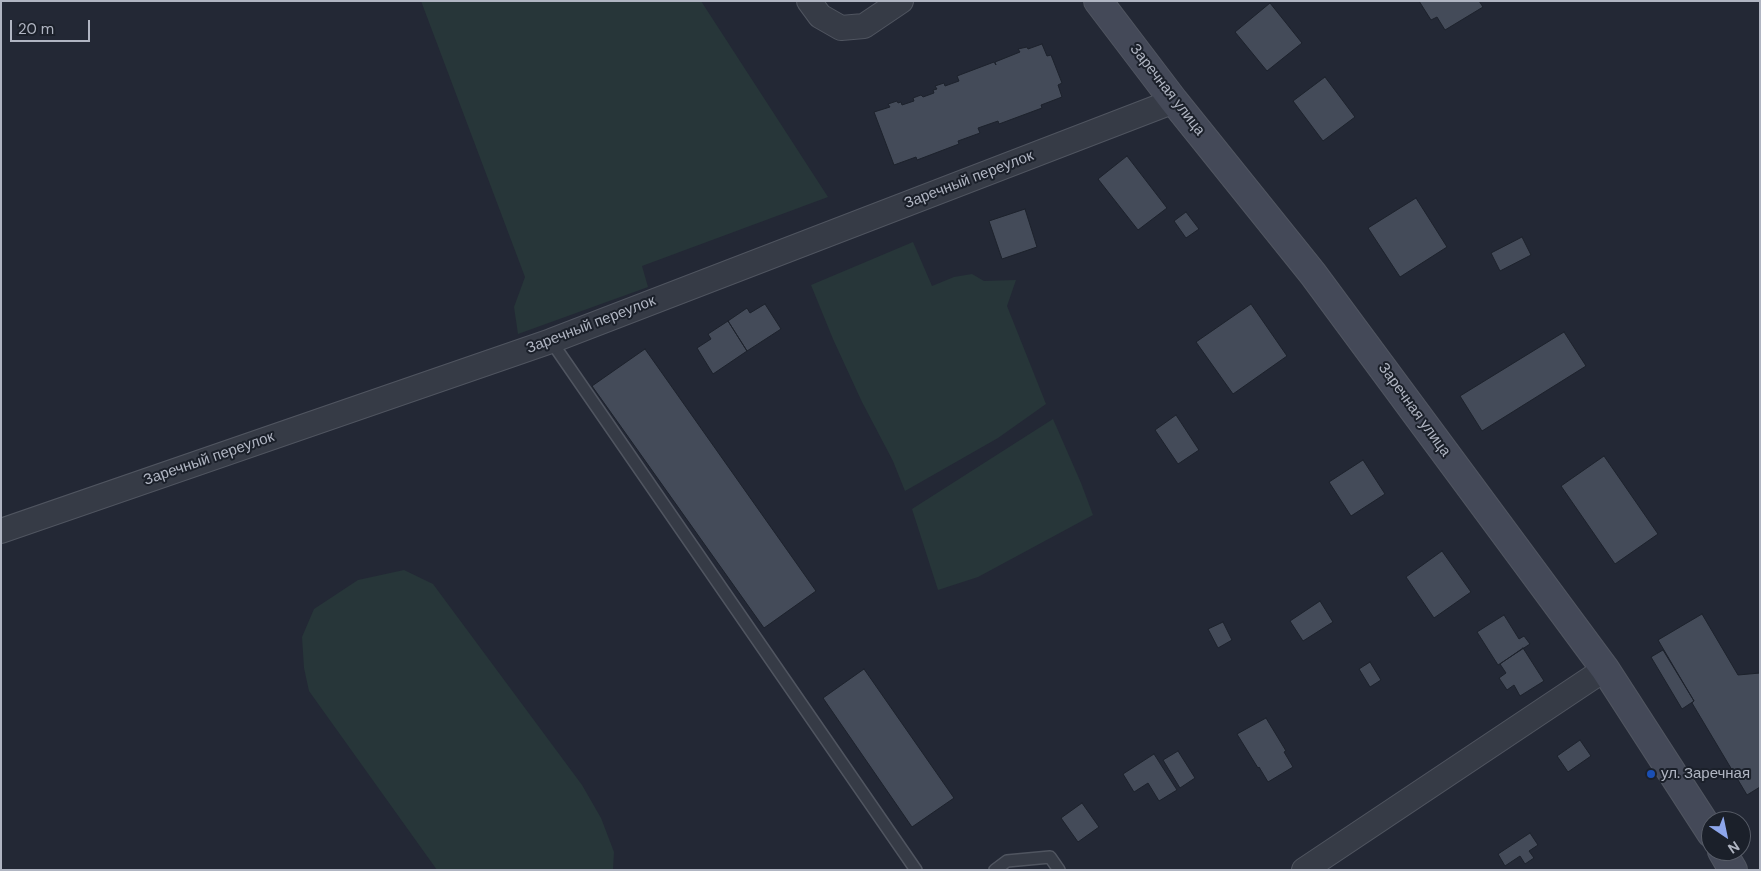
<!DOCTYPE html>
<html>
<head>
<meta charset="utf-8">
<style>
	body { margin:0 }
	#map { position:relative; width:1761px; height:871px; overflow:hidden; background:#232835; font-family:"DM Sans",sans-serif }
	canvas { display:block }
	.frame { position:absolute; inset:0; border:2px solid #b0b5c2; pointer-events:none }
	.north { position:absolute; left:1701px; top:811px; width:50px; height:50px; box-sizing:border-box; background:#1b202a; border:1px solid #575c67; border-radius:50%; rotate:146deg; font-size:14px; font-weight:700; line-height:20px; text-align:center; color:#b0b5c2 }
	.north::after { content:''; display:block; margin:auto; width:18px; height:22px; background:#8da6eb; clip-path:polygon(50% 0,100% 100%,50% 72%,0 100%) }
	.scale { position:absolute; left:10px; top:20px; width:80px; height:22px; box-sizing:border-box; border:2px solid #b0b5c2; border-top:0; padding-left:6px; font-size:15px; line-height:18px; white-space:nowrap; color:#b0b5c2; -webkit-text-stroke:4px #1b202a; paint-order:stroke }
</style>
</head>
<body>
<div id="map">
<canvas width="1761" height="871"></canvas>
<div class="frame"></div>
<div class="north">N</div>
<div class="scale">20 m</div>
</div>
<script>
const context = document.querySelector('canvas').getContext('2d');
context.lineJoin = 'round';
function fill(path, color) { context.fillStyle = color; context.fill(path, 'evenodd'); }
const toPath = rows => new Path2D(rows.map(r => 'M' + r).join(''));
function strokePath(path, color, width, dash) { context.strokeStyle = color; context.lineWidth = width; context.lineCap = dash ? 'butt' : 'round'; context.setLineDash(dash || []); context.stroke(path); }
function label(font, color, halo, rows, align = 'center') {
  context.font = font + ' "DM Sans",sans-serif'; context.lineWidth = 4; context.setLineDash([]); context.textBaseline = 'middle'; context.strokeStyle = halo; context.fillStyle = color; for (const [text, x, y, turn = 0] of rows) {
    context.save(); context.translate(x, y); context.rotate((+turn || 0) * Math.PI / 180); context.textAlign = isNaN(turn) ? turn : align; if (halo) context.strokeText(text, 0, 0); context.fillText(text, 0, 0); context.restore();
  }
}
fill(toPath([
	[421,1,701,1,828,197,642,266,648,287,518,334,514,307,525,277],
	[913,242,932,286,954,277,972,274,984,281,1016,280,1007,306,1046,404,998,438,905,491,893,461,862,402,833,339,811,285],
	[1053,419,1081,483,1093,515,978,577,938,590,912,509],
	[404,570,433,584,582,785,601,818,614,852,613,870,437,870,309,691,304,668,302,637,314,609,358,580]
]), '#273639');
const building = toPath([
	[1419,1,1479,1,1483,7,1445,30,1437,17,1431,20,1419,1],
	[1270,3,1302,43,1267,71,1235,32,1270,3],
	[1042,44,1047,56,1051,55,1062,83,1058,85,1062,97,1041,105,1042,108,999,124,998,121,978,128,980,133,958,141,959,144,917,160,916,157,894,165,874,112,890,107,888,104,897,101,898,103,901,102,902,105,914,101,913,98,921,95,923,97,934,93,933,90,937,89,935,86,944,83,945,86,959,81,957,76,994,62,996,65,995,62,1020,52,1018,49,1027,47,1028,49,1042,44],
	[1325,77,1355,117,1323,141,1293,101,1325,77],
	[1127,156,1167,208,1138,230,1098,179,1127,156],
	[1416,198,1447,247,1400,277,1368,228,1416,198],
	[1025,209,1037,247,1002,259,989,221,1025,209],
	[1186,212,1199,229,1186,238,1174,221,1186,212],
	[1522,237,1531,255,1500,271,1491,253,1522,237],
	[765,304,781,329,747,351,728,321,747,308,750,313,765,304],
	[1251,304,1287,356,1233,394,1196,342,1251,304],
	[728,321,747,351,713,374,697,348,711,339,708,334,728,321],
	[1564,332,1586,366,1482,431,1460,396,1564,332],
	[645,349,816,591,764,628,592,386,645,349],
	[1176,415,1199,450,1178,464,1155,430,1176,415],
	[1604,456,1658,534,1615,564,1561,486,1604,456],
	[1363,460,1385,494,1351,516,1329,482,1363,460],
	[1442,551,1471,592,1434,618,1406,577,1442,551],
	[1320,601,1333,622,1303,641,1290,621,1320,601],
	[1702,614,1738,675,1760,673,1760,787,1747,795,1692,703,1694,701,1658,640,1702,614],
	[1504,615,1519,639,1524,636,1530,644,1498,665,1477,632,1504,615],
	[1223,622,1232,640,1218,648,1208,629,1223,622],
	[1523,648,1544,681,1520,696,1514,685,1507,690,1499,678,1506,673,1500,664,1523,648],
	[1663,650,1694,701,1682,709,1651,657,1663,650],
	[1370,662,1381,680,1370,687,1359,669,1370,662],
	[864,669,954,798,912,827,823,698,864,669],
	[1266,718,1286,751,1284,752,1293,767,1268,782,1259,767,1258,768,1237,734,1266,718],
	[1580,740,1591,756,1568,772,1557,756,1580,740],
	[1178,751,1195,778,1180,788,1163,760,1178,751],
	[1154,754,1177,790,1159,801,1148,783,1134,792,1123,774,1154,754],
	[1082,803,1099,827,1078,842,1061,818,1082,803],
	[1530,833,1538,845,1529,851,1534,858,1525,864,1520,856,1505,866,1498,854,1530,833]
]);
fill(building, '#444b59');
strokePath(building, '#1d222c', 1);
const lane = toPath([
	[551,341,916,870],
	[995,870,1007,861,1050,857,1059,870]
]);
const street = toPath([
	[809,1,820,16,841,28,864,26,901,1],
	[1,531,551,341,1174,101],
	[1304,870,1605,669]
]);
const secondary = toPath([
	[1098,1,1174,101,1313,274,1605,669,1711,833],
	[1722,851,1733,870]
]);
strokePath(lane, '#505560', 14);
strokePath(street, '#505560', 26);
strokePath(secondary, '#505560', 30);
strokePath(lane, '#363b46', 11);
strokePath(street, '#363b46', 24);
strokePath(secondary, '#444958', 28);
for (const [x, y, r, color] of [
	[1651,774,5,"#1a4fb4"]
]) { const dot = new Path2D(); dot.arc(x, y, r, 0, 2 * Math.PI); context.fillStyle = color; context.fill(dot); strokePath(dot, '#1b202a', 2); }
label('15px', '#b0b5c2', '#1b202a', [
	["Заречная улица",1167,90,52],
	["Заречный переулок",969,180,-21],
	["Заречный переулок",591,325,-21],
	["Заречная улица",1414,410,54],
	["Заречный переулок",209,459,-19]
]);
label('15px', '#b0b5c2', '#1b202a', [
	["ул. Заречная",1661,774]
], 'left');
</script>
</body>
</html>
